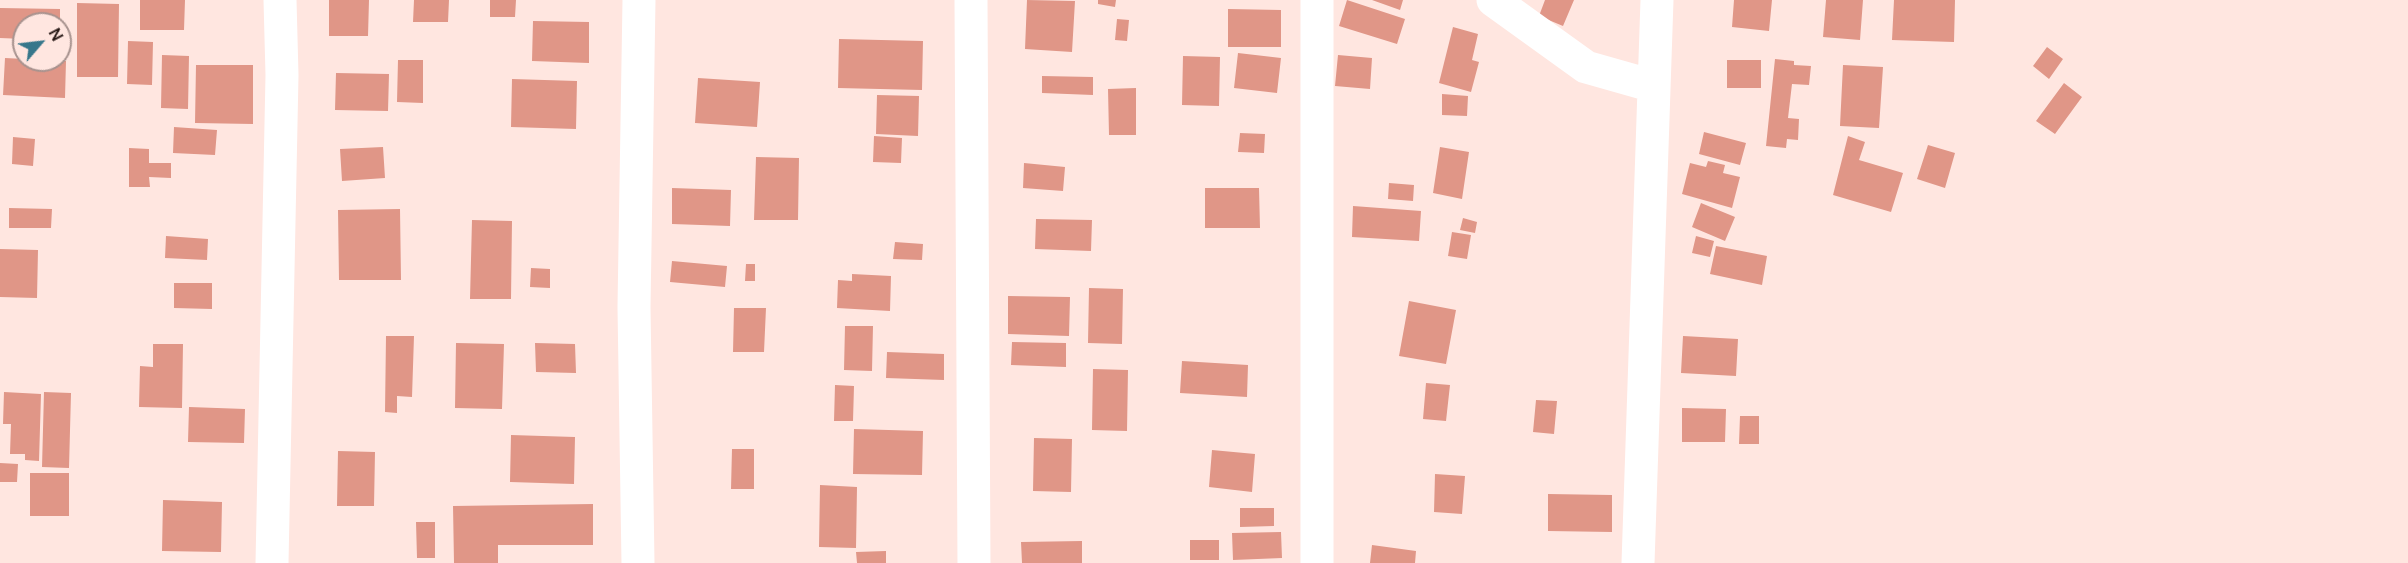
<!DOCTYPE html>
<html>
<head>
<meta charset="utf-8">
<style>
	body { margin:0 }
	#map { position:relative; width:2408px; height:563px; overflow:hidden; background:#ffe6e0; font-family:Manrope,sans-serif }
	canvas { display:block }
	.north { position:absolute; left:12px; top:12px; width:60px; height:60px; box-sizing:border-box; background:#ffe6e0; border:2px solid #a7928e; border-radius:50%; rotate:62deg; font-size:16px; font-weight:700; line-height:24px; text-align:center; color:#231512 }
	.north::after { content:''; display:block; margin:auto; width:21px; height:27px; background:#37778b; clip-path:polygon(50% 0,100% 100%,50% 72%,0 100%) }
</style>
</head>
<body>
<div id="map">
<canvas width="2408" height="563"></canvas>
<div class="north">N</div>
</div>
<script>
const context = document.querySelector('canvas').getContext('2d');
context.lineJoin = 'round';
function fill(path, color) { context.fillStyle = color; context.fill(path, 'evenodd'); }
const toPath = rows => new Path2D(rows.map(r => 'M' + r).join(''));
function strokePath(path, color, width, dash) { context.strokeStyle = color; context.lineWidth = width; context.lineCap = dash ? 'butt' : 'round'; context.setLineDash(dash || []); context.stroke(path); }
fill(toPath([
	[140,0,185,0,184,30,140,30],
	[329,0,369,0,368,36,329,36],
	[414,0,449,0,448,22,413,22],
	[490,0,516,0,515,17,490,17],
	[1027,0,1075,1,1072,52,1025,49],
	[1098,0,1116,0,1115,7,1098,4],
	[1347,0,1405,19,1397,44,1339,26],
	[1372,0,1403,0,1400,10],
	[1545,0,1574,0,1563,26,1539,16],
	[1734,0,1772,0,1769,31,1732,27],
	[1826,0,1863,0,1860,40,1823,37],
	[1894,0,1955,0,1954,42,1892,40],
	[77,3,119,4,118,77,77,77],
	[0,8,60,9,60,24,24,24,24,39,0,38],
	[1228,9,1281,10,1281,47,1228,47],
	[1117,19,1129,20,1127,41,1115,40],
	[533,21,589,22,589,63,532,61],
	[1453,27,1478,34,1472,60,1479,62,1471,92,1439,83],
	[839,39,923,41,922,90,838,88],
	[128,41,153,42,152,85,127,84],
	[2047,47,2063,59,2049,79,2033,66],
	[1238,53,1281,58,1277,93,1234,88],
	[162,55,189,56,188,109,161,108],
	[1338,55,1372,58,1370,89,1335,86],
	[1183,56,1220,57,1219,106,1182,105],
	[5,58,66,61,65,98,3,95],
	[1775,59,1794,61,1794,65,1811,66,1809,85,1792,84,1788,118,1799,119,1798,140,1787,139,1786,148,1766,146],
	[398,60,423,60,423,103,397,102],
	[1727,60,1761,60,1761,88,1727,88],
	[196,65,253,65,253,124,195,123],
	[1843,65,1883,67,1879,128,1840,126],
	[336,73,389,74,388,111,335,110],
	[1042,76,1093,77,1093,95,1042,93],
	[698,78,760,82,757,127,695,123],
	[512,79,577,81,576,129,511,127],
	[2064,83,2082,97,2055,134,2036,121],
	[1136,88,1136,135,1109,135,1108,89],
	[1442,94,1468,96,1467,116,1442,115],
	[877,95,919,96,918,136,876,134],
	[174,127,217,130,215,155,173,153],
	[1704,132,1746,143,1740,165,1699,154],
	[1240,133,1265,134,1264,153,1238,152],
	[874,136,902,138,901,163,873,162],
	[1848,136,1865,142,1859,160,1903,173,1891,212,1833,195],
	[13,137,35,139,33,166,12,164],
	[1928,145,1955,153,1945,188,1917,179],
	[383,147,385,178,342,181,340,149],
	[1440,147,1469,152,1462,199,1433,193],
	[129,148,149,149,149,163,171,163,171,178,149,177,150,187,129,187],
	[756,157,799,158,798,220,754,220],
	[1708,161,1725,165,1723,173,1740,177,1732,208,1682,194,1690,163,1706,167],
	[1024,163,1065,167,1063,191,1023,188],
	[1389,183,1414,185,1413,201,1388,199],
	[672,188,731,190,730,226,672,224],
	[1205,188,1259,188,1260,228,1205,228],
	[1701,203,1735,217,1725,241,1692,227],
	[1353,206,1421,211,1419,241,1352,237],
	[9,208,52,209,51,228,9,228],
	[400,209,401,280,339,280,338,210],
	[1463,218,1477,222,1475,233,1460,230],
	[1036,219,1092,220,1091,251,1035,249],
	[472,220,512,221,511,299,470,299],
	[1452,232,1471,235,1467,259,1448,256],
	[166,236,208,239,207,260,165,258],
	[1696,236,1714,241,1710,257,1692,253],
	[895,242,923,244,922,260,893,259],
	[1716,246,1767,256,1762,285,1710,274],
	[0,249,38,250,37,298,0,297],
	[672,261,727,266,725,287,670,282],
	[746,264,755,264,755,281,745,281],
	[531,268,550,269,550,288,530,287],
	[852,274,891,276,890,311,837,308,838,280,852,281],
	[174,283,212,283,212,309,174,308],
	[1089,288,1123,289,1122,344,1088,343],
	[1008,296,1070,297,1069,336,1008,334],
	[1409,301,1456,310,1446,364,1399,356],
	[734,308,766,308,764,352,733,352],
	[845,326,873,326,872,371,844,370],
	[386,336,414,336,412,397,397,396,397,413,385,412],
	[1683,336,1738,339,1736,376,1681,373],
	[1012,342,1066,343,1066,367,1011,365],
	[456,343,504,344,502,409,455,408],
	[535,343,575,344,576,373,536,372],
	[153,344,183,344,182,408,139,407,140,366,153,367],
	[887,352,944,354,944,380,886,378],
	[1182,361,1248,365,1247,397,1180,393],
	[1093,369,1128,370,1127,431,1092,430],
	[1426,383,1450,385,1446,421,1423,419],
	[835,385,854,386,853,421,834,421],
	[4,392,41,394,39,461,25,460,25,454,10,454,11,424,3,424],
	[44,392,71,393,69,468,42,467],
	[1536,400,1557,401,1554,434,1533,432],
	[189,407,245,409,244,443,188,442],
	[1682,408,1726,409,1725,442,1682,442],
	[1740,416,1759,416,1759,444,1739,444],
	[854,429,923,431,922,475,853,474],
	[511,435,575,437,574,484,510,482],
	[1034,438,1072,439,1071,492,1033,491],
	[732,449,754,449,754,489,731,489],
	[1212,450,1255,454,1252,492,1209,487],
	[338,451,375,452,374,506,337,506],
	[0,463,18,464,17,482,0,482],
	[30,473,69,473,69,516,30,516],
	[1435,474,1465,476,1462,514,1434,512],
	[820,485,857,487,856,548,819,547],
	[1548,494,1612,495,1612,532,1548,531],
	[163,500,222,502,221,552,162,551],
	[593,504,593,545,498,545,498,563,454,563,453,506],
	[1240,508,1274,508,1274,526,1240,527],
	[416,522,435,522,435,558,417,558],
	[1281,532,1282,558,1233,560,1232,533],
	[1190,540,1219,540,1219,560,1190,560],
	[1082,541,1082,563,1022,563,1021,542],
	[1372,545,1416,551,1415,563,1370,563],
	[886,551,886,563,857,563,856,552]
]), '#e09687');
strokePath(toPath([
	[971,0,974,563],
	[1493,0,1586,67,1653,86],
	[272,563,282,75,280,0],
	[638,563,634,307,639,0],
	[1317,563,1317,0],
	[1638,563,1657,0]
]), '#fff', 33);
</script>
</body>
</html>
